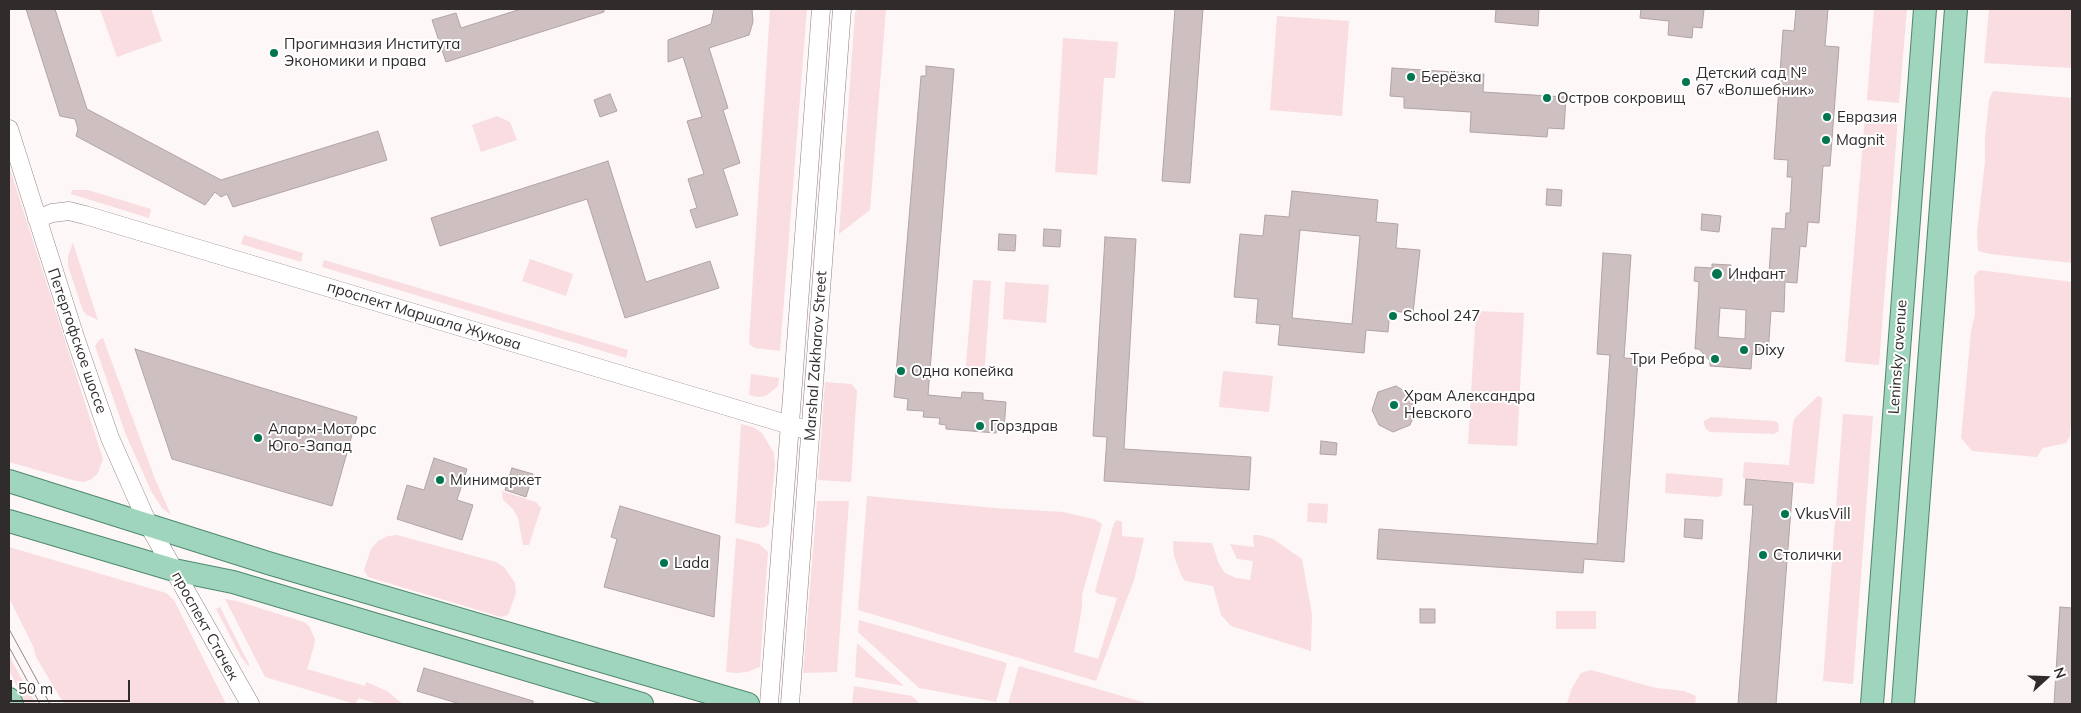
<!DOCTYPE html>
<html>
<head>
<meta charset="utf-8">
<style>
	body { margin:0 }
	#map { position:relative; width:2081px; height:713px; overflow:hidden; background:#fdf7f8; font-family:Mulish,sans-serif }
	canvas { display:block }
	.frame { position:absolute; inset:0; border:10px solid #312c2c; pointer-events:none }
	.north { position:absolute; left:2021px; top:653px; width:50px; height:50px; -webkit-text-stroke:4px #fff; paint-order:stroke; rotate:70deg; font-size:14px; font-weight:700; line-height:20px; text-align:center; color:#312c2c }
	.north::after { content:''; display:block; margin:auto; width:18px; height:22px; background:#312c2c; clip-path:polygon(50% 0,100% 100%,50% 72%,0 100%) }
	.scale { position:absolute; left:10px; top:680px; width:120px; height:22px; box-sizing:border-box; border:2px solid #312c2c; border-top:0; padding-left:6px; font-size:15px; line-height:18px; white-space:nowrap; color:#312c2c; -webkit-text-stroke:4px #fff; paint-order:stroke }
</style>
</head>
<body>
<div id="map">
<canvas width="2081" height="713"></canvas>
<div class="frame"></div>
<div class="north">N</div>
<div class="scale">50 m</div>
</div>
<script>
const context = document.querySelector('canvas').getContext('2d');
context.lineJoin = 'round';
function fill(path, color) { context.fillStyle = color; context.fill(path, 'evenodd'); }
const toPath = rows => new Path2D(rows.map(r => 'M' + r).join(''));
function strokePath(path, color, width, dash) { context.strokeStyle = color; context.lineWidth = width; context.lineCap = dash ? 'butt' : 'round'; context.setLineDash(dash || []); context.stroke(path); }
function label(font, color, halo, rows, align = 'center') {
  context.font = font + ' Mulish,sans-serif'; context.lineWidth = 4; context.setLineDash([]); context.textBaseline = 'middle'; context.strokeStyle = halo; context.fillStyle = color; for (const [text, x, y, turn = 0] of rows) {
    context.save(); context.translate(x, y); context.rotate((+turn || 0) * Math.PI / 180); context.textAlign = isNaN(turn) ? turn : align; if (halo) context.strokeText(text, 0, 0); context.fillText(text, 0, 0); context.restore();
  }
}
fill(toPath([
	[100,9,151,9,162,41,117,57],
	[770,9,807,9,780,351,755,348,750,345,749,341],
	[858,9,886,9,870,210,839,234,855,13],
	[1874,9,1907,9,1899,103,1867,100],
	[1989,9,2072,9,2072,68,1984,63],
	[1277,16,1349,21,1342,116,1270,110],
	[1063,38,1118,42,1115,78,1104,78,1097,175,1055,172],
	[1993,91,2072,98,2071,173,2072,173,2072,263,1990,254,1978,251,1977,232,1985,162,1985,138,1989,100],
	[1865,115,1898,118,1879,365,1845,362],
	[497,116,510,122,517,140,481,152,472,125],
	[9,166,103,459,98,473,92,479,84,482,76,481,9,462],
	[72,190,88,190,151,209,149,218,71,194],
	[244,235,303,253,301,262,241,244],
	[73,243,98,320,87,315,83,311,68,266,68,256],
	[530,259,573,274,566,296,522,281],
	[324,260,628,350,626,358,322,267],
	[1979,270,2072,282,2072,411,2070,437,2066,443,2043,448,2037,457,1972,451,1961,438,1971,331,1975,314,1974,276],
	[973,280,991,281,984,378,965,376],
	[1005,282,1049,285,1046,323,1003,319],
	[1476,311,1524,313,1517,446,1468,444],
	[103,338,155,479,171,515,162,508,151,491,126,435,95,346,99,340],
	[1223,371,1273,376,1269,412,1219,407],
	[751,374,779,378,778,386,766,396,758,397,749,395],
	[825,382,852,384,857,391,851,482,818,480],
	[1818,396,1822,398,1822,402,1814,484,1743,478,1744,462,1789,465,1793,423,1795,418],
	[1843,414,1873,416,1853,684,1823,681],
	[1711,417,1775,421,1778,423,1779,431,1774,434,1710,432,1706,429,1704,425,1704,421],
	[741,424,753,427,762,433,774,453,775,465,769,524,765,527,759,528,735,523],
	[1666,473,1723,478,1722,495,1718,497,1665,493],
	[502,491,536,502,541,508,529,545,523,545,518,518,513,509,503,500],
	[867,496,995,508,1063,512,1094,519,1102,524,1082,595,1082,608,1074,652,1098,659,1117,598,1098,594,1095,591,1114,523,1117,520,1122,522,1122,536,1144,538,1134,580,1096,681,858,610],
	[817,501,849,501,837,672,803,673],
	[1308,503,1328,504,1327,523,1307,522],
	[397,535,496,562,504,567,515,583,516,593,508,615,501,617,368,577,364,570,371,549,378,541,388,536],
	[1253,535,1259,535,1273,539,1302,559,1312,614,1311,651,1231,626,1221,615,1213,586,1185,581,1181,575,1174,556,1173,541,1212,543,1219,564,1225,573,1236,578,1250,580,1253,561,1237,559,1230,544,1254,547],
	[736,538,759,544,768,552,760,667,747,672,737,673,726,672],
	[9,547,166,593,174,600,226,704,64,704,36,657,33,646,9,598],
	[225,599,237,601,304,622,309,626,315,639,314,646,307,669,365,686,366,682,387,691,403,704,378,704,359,698,355,704,265,677],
	[220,607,249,664,249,667,241,657,216,609],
	[1556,611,1596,611,1596,629,1556,629],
	[859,620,1007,663,996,702,919,688,858,632],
	[857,643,904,686,855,677],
	[9,655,13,663,36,704,25,704,9,669],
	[1019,666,1149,704,1008,704],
	[1591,670,1656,688,1684,691,1696,696,1695,704,1573,704,1567,703,1572,688,1581,673],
	[854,686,912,696,920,704,852,704]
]), '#f9dde0');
const building = toPath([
	[26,9,55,9,87,109,221,180,378,131,387,160,233,207,227,194,221,197,215,192,205,205,76,136,78,129,75,119,60,116,26,9],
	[521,9,604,9,604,12,446,62,432,20,456,13,461,28,521,9],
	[714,9,752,9,753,22,749,35,709,48,728,108,723,110,740,163,723,169,738,215,696,228,690,210,697,208,688,179,704,174,687,121,702,117,683,57,668,62,668,40,711,24,714,9],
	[1175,9,1203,9,1190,183,1162,181,1175,9],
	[1496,9,1539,9,1538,26,1495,22,1496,9],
	[1641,9,1704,9,1702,28,1693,27,1692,38,1668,35,1669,21,1640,18,1641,9],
	[1796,9,1828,9,1825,46,1839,47,1830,166,1823,166,1819,223,1808,222,1806,247,1800,246,1797,283,1785,282,1784,312,1771,311,1768,355,1752,354,1751,369,1710,366,1710,361,1699,349,1695,349,1699,282,1694,281,1695,267,1712,268,1712,264,1731,265,1730,271,1769,274,1772,228,1785,229,1786,213,1790,213,1792,177,1787,177,1788,160,1774,159,1783,30,1794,31,1796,9],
	[1720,308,1746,310,1745,339,1718,337,1720,308],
	[926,66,954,69,928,395,961,398,962,392,983,393,983,400,1006,402,1004,429,997,429,996,433,946,429,946,425,939,424,940,418,923,417,924,411,907,410,908,399,894,397,921,76,926,76,926,66],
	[1392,68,1484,74,1483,92,1566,97,1564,129,1548,128,1547,137,1470,132,1471,112,1404,108,1404,97,1390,96,1392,68],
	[610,94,617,111,600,117,594,100,610,94],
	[608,161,646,282,710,261,719,288,625,318,587,199,440,246,431,218,608,161],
	[1547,189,1562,190,1561,206,1546,205,1547,189],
	[1292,191,1378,200,1376,222,1398,224,1396,248,1420,250,1413,313,1390,311,1388,332,1366,330,1364,353,1278,345,1280,325,1256,323,1258,299,1234,297,1240,234,1263,236,1265,215,1289,217,1292,191],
	[1300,230,1360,236,1352,324,1292,318,1300,230],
	[1702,214,1721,216,1719,232,1701,230,1702,214],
	[1044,229,1061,230,1060,247,1043,246,1044,229],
	[999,234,1016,235,1015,251,998,250,999,234],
	[1105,237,1136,239,1124,449,1251,457,1249,490,1104,481,1107,437,1093,436,1105,237],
	[1603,253,1631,255,1624,358,1638,359,1624,562,1584,559,1583,573,1377,559,1379,529,1597,544,1610,355,1597,354,1603,253],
	[135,349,357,417,332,506,172,459,135,349],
	[1396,386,1411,395,1416,410,1410,425,1393,432,1379,425,1372,410,1378,392,1396,386],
	[1321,441,1337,443,1336,455,1320,454,1321,441],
	[434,458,467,469,457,500,473,505,462,540,397,519,407,485,424,490,434,458],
	[512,468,533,474,526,497,505,490,512,468],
	[1746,479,1793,483,1776,704,1738,704,1753,505,1744,505,1746,479],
	[620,506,720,536,714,617,604,587,617,539,611,537,620,506],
	[1685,519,1703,520,1702,539,1684,537,1685,519],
	[2060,607,2072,608,2072,704,2054,704,2060,607],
	[1420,609,1435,609,1435,623,1420,623,1420,609],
	[424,668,533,701,533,704,460,704,417,691,424,668]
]);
fill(building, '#cebfc0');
strokePath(building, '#b2a3a4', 1);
const minor = toPath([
	[9,129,75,337,110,438,149,526,250,704],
	[37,219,52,213,69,211,85,215,810,431],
	[769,704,821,9],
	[790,704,842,9]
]);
const major = toPath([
	[9,481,268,563,748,704],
	[9,521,174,570,233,582,642,704],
	[9,699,12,704],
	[1872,704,1925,9],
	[1903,704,1956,9]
]);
strokePath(minor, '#8d7f81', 19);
strokePath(major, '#4f886d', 24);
strokePath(minor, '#fff', 18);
strokePath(major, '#9fd5bc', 22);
strokePath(toPath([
	[9,629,50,704],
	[9,647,40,704]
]), '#8f8a8a', 1);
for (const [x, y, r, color] of [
	[274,53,5,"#01754f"],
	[1411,77,5,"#01754f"],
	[1686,82,5,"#01754f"],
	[1547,98,5,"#01754f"],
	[1827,117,5,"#01754f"],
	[1826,140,5,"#01754f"],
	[1717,274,6,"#01754f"],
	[1393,316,5,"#01754f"],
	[1744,350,5,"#01754f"],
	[1715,359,5,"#01754f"],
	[901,371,5,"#01754f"],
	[1394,405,5,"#01754f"],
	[980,426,5,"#01754f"],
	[258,438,5,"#01754f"],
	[440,480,5,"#01754f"],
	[1785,514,5,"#01754f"],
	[1763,555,5,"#01754f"],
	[664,563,5,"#01754f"]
]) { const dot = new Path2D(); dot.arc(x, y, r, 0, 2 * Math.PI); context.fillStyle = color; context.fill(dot); strokePath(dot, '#fff', 2); }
label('15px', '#312c2c', '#fff', [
	["Прогимназия Института",284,44],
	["Экономики и права",284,61],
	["Детский сад №",1696,73],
	["67 «Волшебник»",1696,90],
	["Берёзка",1421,77],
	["Остров сокровищ",1557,98],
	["Евразия",1837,117],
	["Magnit",1836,140],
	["Инфант",1728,274],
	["School 247",1403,316],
	["Dixy",1754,350],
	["Три Ребра",1705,359,"right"],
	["Одна копейка",911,371],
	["Храм Александра",1404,396],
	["Невского",1404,413],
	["Горздрав",990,426],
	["Аларм-Моторс",268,429],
	["Юго-Запад",268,446],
	["Минимаркет",450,480],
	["VkusVill",1795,514],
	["Столички",1773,555],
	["Lada",674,563]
], 'left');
label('15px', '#312c2c', '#fff', [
	["проспект Маршала Жукова",424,316,17],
	["Петергофское шоссе",77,341,71],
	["Marshal Zakharov Street",816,356,-86],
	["Leninsky avenue",1898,357,-86],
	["проспект Стачек",205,626,61]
]);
</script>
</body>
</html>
